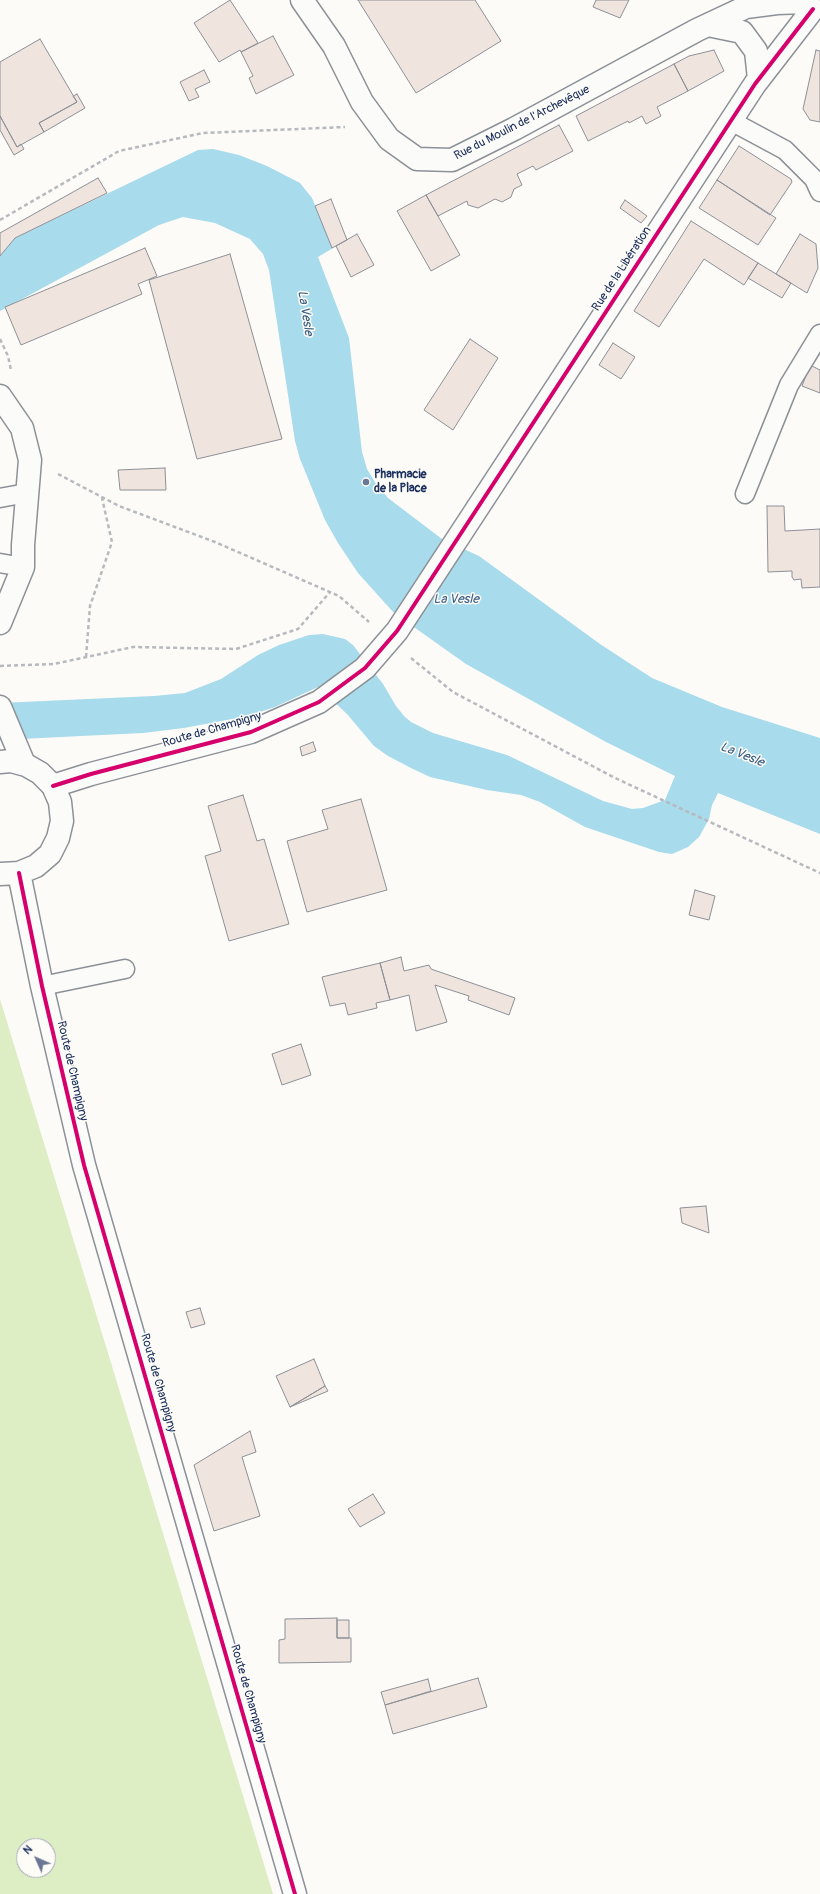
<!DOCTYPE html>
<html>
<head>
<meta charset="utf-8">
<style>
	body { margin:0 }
	#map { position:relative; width:820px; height:1894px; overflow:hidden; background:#fcfbf8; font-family:Pangolin,sans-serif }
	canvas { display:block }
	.north { position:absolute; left:16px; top:1838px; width:40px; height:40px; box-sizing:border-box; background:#fdfcf7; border:1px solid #a3aaba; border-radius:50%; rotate:315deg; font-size:11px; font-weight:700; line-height:16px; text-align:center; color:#1b2f5e }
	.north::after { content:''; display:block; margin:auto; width:14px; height:18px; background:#6a7694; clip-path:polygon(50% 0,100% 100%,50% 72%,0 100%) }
</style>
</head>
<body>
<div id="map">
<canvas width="820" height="1894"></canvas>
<div class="north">N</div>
</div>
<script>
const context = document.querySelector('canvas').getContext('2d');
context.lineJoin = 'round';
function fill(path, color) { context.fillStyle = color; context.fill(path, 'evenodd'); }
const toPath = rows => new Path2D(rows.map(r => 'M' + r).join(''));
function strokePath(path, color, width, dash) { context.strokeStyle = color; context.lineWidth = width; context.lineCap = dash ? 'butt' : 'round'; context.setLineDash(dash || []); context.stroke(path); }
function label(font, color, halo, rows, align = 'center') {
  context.font = font + ' Pangolin,sans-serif'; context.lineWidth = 3; context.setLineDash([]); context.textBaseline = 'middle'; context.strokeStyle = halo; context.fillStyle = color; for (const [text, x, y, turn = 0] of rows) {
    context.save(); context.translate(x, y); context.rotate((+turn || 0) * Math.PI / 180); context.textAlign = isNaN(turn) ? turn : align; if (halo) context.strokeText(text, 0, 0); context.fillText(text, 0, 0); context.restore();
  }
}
fill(toPath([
	[0,999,273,1894,0,1894],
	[24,1846,48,1846,48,1870,24,1870]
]), '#ddedc4');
fill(toPath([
	[213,149,239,155,267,166,300,183,312,198,333,248,318,257,349,338,362,452,367,469,376,484,388,498,442,539,479,556,600,644,652,678,722,707,820,738,820,834,718,793,712,805,709,819,699,837,688,847,672,854,659,852,585,827,540,802,521,795,487,790,430,777,411,768,388,756,374,746,347,714,318,687,275,707,248,716,184,728,143,733,0,740,0,703,154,696,185,693,221,679,258,655,279,645,309,635,323,634,345,639,353,645,383,684,396,706,404,716,411,722,433,733,507,755,603,801,632,809,643,808,665,800,675,776,606,742,466,664,394,613,358,573,338,543,325,520,300,459,295,441,269,270,263,254,250,239,215,223,183,217,159,225,0,311,0,256,15,238,198,150]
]), '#a8dbeb');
const building = toPath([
	[230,0,258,43,241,52,240,50,219,62,194,23,230,0],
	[358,0,475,0,501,41,416,93,358,0],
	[596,0,629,0,620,18,593,7,596,0],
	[273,36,294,75,256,94,249,78,253,76,241,52,273,36],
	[40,39,77,102,39,123,44,132,17,147,0,116,0,62,40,39],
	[714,50,724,71,688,91,674,64,689,56,714,50],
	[816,50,820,51,820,122,810,120,803,109,816,50],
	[674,64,688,91,657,107,661,116,646,124,642,116,629,123,628,121,588,141,576,116,674,64],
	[204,70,210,82,195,89,199,97,189,101,180,82,204,70],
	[77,94,85,108,44,132,39,123,77,102,73,96,77,94],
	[0,116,17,147,21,144,24,149,14,155,0,130,0,116],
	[559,125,573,151,536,170,533,166,517,174,522,185,514,189,511,197,502,202,495,199,478,208,468,205,467,201,438,216,426,195,559,125],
	[739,146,791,179,792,182,770,215,717,180,739,146],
	[98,178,107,193,15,238,0,256,0,233,98,178],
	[717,180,776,218,758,245,699,208,717,180],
	[426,195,460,255,431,271,397,211,426,195],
	[331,199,347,240,332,248,315,206,331,199],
	[625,200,647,216,641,223,620,208,625,200],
	[691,221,758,263,744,285,704,259,659,327,634,311,691,221],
	[357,234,374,265,351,277,336,246,357,234],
	[800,234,816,244,818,268,807,293,776,274,800,234],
	[145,248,157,276,138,284,142,294,21,345,5,307,145,248],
	[230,254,282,439,197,459,149,280,230,254],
	[758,263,791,283,782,298,748,278,758,263],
	[470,339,498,358,453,430,424,410,470,339],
	[613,343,635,357,621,379,599,365,613,343],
	[810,365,820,370,820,393,802,386,810,365],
	[165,468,166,490,120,490,118,470,165,468],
	[767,506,784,506,785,531,820,529,820,587,802,588,801,579,794,580,792,577,792,571,768,572,767,506],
	[313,742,316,751,302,756,300,747,313,742],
	[243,795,257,841,264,839,289,924,229,941,205,856,221,851,208,806,243,795],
	[361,799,387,890,307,912,287,841,328,829,322,810,361,799],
	[695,890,715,896,709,920,689,915,695,890],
	[401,957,404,971,429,965,431,969,515,998,509,1015,468,1000,469,996,435,985,447,1022,416,1031,409,995,390,1000,380,963,401,957],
	[380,963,390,1000,376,1003,377,1008,348,1015,345,1003,330,1006,322,977,380,963],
	[301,1044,311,1075,282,1085,272,1054,301,1044],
	[706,1206,709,1233,682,1223,680,1208,706,1206],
	[200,1308,205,1324,191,1328,186,1312,200,1308],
	[314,1359,325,1386,290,1407,276,1376,314,1359],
	[325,1386,328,1391,290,1407,325,1386],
	[250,1431,256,1452,242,1457,260,1516,214,1531,194,1465,250,1431],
	[373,1494,385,1513,360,1527,348,1509,373,1494],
	[337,1618,337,1638,351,1638,351,1662,279,1663,279,1640,285,1639,285,1619,337,1618],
	[337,1620,349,1620,349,1638,337,1638,337,1620],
	[478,1678,487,1707,393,1734,385,1705,478,1678],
	[428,1679,431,1691,385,1705,381,1692,428,1679]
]);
fill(building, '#f0e4df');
strokePath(building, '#8c9097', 1);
const service = toPath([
	[731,121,785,150,814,179,820,192],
	[745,494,789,385,820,334],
	[0,498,27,493],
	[0,563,23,567],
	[42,986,125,969]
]);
const minor = toPath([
	[302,0,334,46,362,102,389,139,417,159,452,160,514,129,697,30,746,7,777,3,806,2],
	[708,25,742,32,756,51,759,79],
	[0,396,22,428,30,460,23,545,23,567,0,623],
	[0,707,24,764],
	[53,786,91,774,251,732,319,702,365,668,397,631,755,84,813,9]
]);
const tertiary = toPath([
	[0,762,11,761,26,765,40,773,53,786,60,802,62,821,58,838,50,854,36,866,19,873,0,874],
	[19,873,42,986,84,1165,295,1894]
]);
strokePath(service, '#8c9097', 21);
strokePath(minor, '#8c9097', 25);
strokePath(tertiary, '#8c9097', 25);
strokePath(toPath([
	[0,220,119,151,203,133,345,127],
	[0,339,8,356,11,370],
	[58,474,119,506,215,542,339,596,369,622],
	[86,657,90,606,112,542,102,498],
	[411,658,453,692,615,778,820,873],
	[0,666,54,664,133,647,236,649,298,629,330,592]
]), '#b6b9bd', 2.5, [4, 3]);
strokePath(service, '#fbfbf9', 18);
strokePath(minor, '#fbfbf9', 22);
strokePath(tertiary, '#fbfbf9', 22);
strokePath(toPath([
	[53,786,91,774,251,732,319,702,365,668,397,631,755,84,813,9],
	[19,873,42,986,84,1165,295,1894]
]), '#d6006c', 4);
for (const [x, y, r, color] of [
	[366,482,4,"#6a7694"]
]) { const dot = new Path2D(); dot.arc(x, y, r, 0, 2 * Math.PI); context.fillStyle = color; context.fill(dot); strokePath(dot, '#fdfcf7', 1.5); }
label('12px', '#1b2f5e', '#fdfcf7', [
	["Rue du Moulin de l'Archevêque",522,123,-27],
	["Rue de la Libération",622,269,-57],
	["Route de Champigny",212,730,-16],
	["Route de Champigny",72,1071,77],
	["Route de Champigny",158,1383,74],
	["Route de Champigny",248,1694,74]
]);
label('bold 12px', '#1b2f5e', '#fdfcf7', [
	["Pharmacie",374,475],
	["de la Place",374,489]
], 'left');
label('italic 13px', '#3a5e86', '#fdfcf7', [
	["La Vesle",305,313,81],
	["La Vesle",456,600],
	["La Vesle",742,755,22]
]);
</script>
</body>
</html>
